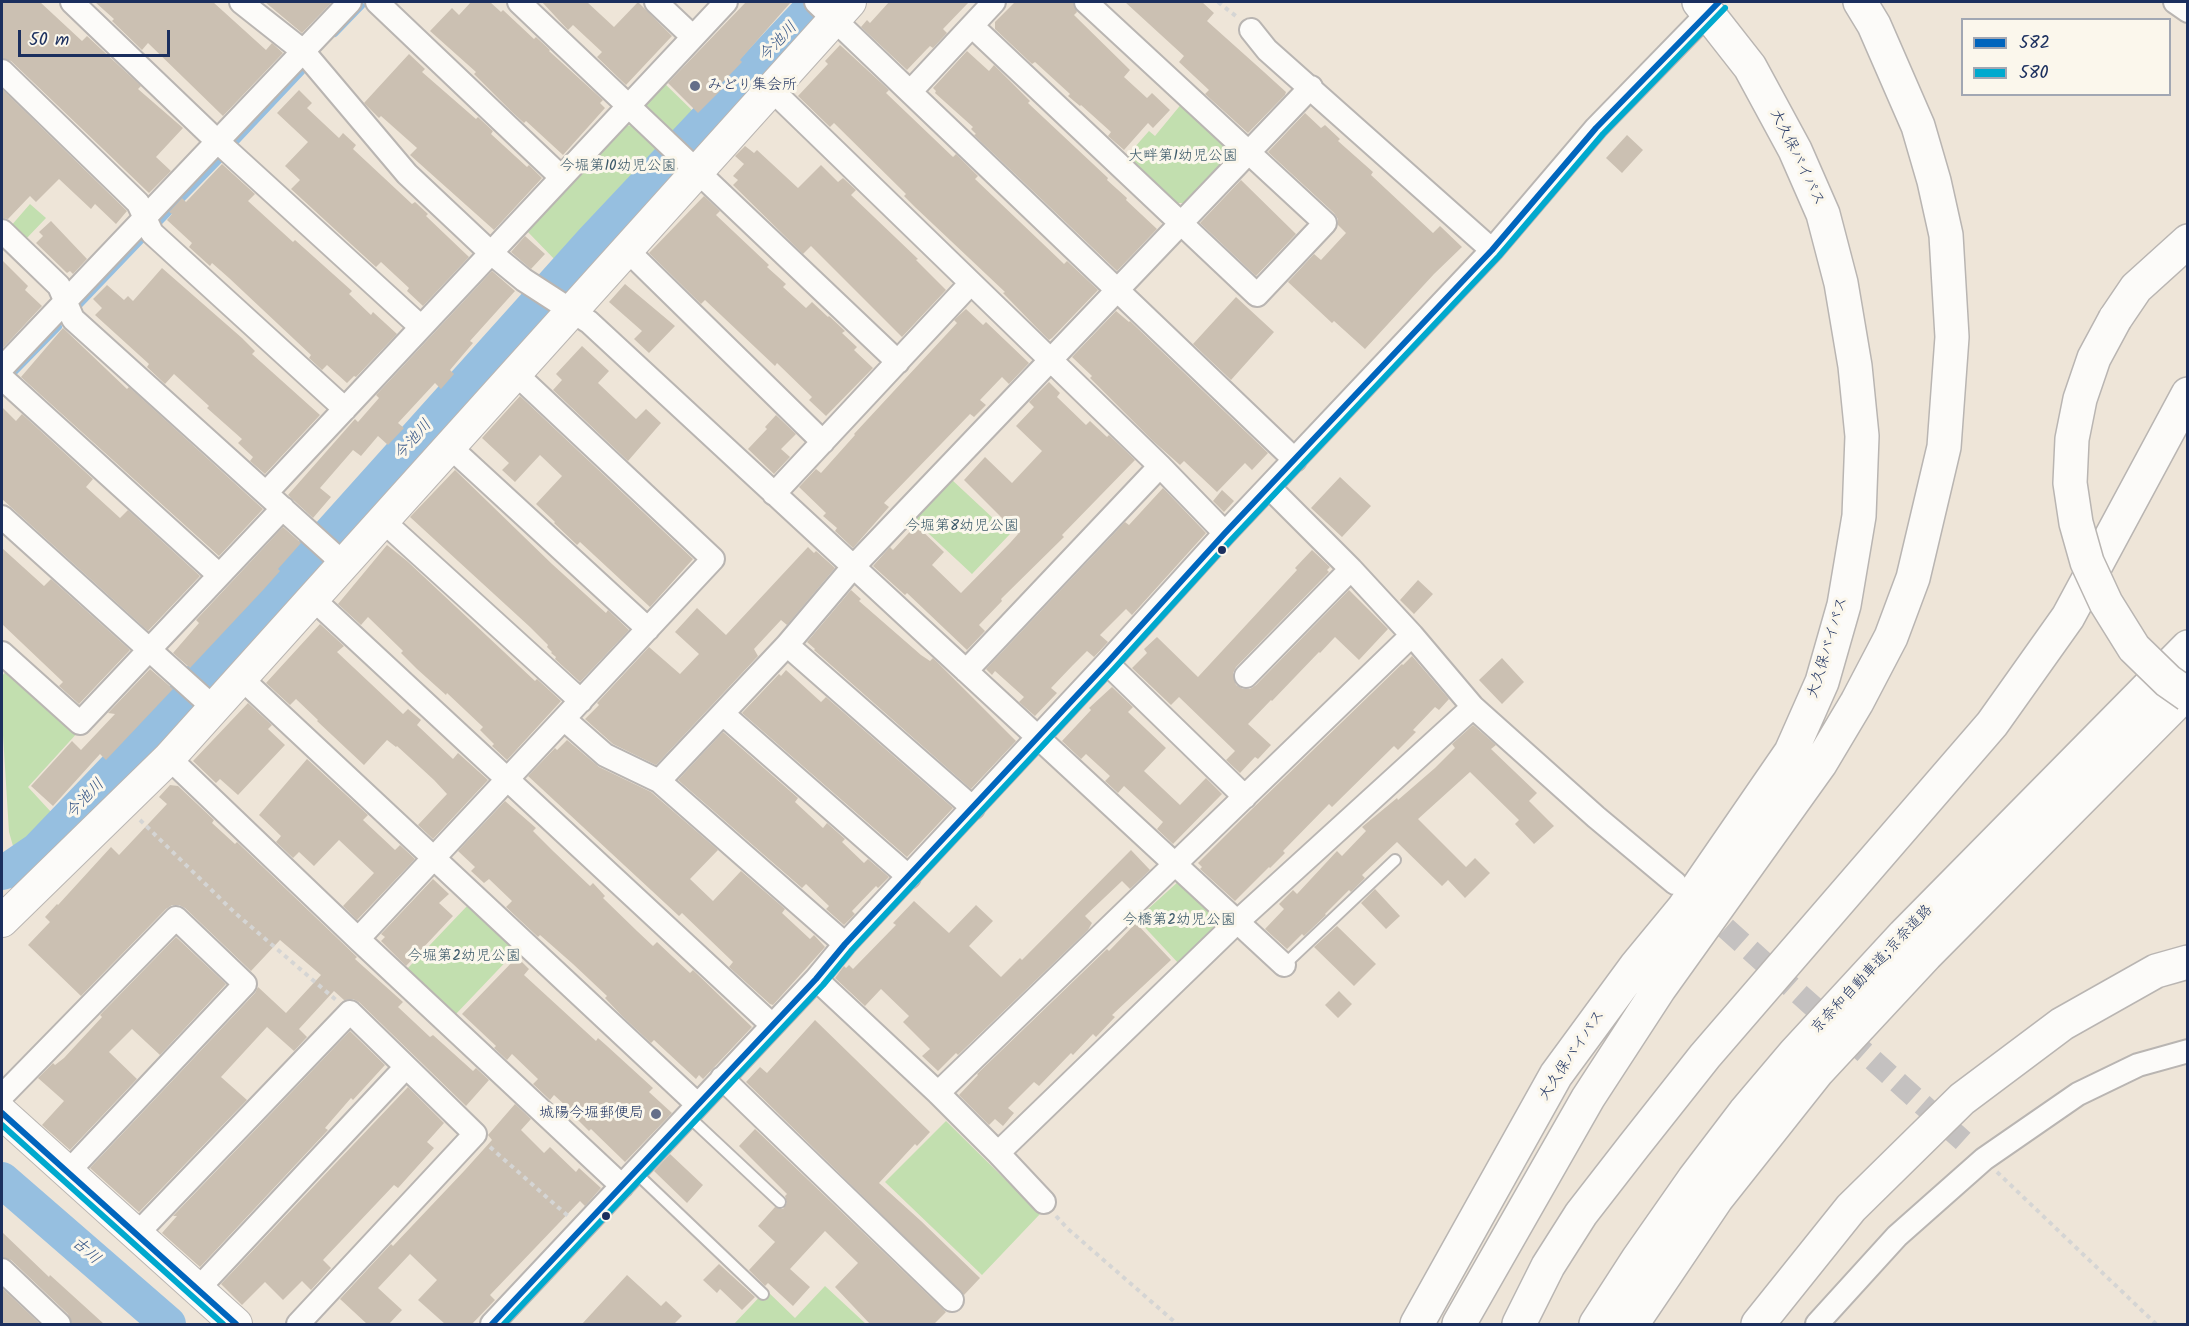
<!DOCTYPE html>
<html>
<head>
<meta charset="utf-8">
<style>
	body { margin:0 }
	#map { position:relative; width:2189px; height:1326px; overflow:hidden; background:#eee5d8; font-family:Kalam,sans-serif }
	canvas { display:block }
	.frame { position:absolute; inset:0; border:3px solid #1b2f5e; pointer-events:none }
	.legend { position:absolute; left:1961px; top:18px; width:210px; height:78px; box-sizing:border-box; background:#fbf7ec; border:2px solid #a1a7b3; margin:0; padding:8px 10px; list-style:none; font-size:18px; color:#1b2f5e }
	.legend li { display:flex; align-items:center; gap:12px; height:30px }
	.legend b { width:30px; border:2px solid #a1a7b3 }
	.scale { position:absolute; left:18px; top:30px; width:152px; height:27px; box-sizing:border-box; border:3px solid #1b2f5e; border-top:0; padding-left:8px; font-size:18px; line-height:21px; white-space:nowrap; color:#1b2f5e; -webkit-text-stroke:4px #fbf7ec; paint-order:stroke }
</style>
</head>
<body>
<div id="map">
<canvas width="2189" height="1326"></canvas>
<div class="frame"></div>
<ul class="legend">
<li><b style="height:8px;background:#0065bd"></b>582</li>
<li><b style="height:8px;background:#00a9ce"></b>580</li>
</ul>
<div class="scale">50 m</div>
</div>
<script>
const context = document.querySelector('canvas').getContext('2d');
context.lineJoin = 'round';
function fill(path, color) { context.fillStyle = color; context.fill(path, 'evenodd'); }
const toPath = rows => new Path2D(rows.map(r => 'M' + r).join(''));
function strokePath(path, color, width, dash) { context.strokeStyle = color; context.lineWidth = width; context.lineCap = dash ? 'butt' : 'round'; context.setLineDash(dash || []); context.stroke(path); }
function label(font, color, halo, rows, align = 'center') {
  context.font = font + ' Kalam,"Klee One",sans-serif'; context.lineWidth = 6; context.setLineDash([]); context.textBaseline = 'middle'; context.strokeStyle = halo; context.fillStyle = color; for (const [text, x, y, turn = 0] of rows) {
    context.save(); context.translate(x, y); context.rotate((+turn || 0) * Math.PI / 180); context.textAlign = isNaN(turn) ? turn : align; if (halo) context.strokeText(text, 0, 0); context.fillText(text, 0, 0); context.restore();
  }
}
fill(toPath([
	[660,79,699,117,675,141,642,111,643,98],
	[1183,102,1232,146,1229,158,1188,203,1173,203,1126,157,1149,131,1155,136],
	[635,125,662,151,658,159,559,264,526,230,622,126],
	[30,204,46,218,25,240,10,227],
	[951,479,1010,534,972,574,914,520],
	[10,667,79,731,28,787,51,812,21,846,13,846,9,832,2,719,2,676],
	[1179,881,1221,923,1180,965,1137,919],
	[468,905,516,951,455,1015,407,969],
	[946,1121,1040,1214,982,1275,885,1182],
	[825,1286,866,1324,734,1324,766,1290,795,1318]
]), '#c2dfaf');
strokePath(toPath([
	[335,34,362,6],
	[236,142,302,72],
	[158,224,222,158],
	[78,307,144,238],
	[13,374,59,327]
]), '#96bfe0', 6);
strokePath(toPath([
	[2,872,9,870,38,850,175,707,594,240,818,2],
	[2,1180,168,1324]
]), '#96bfe0', 36);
fill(toPath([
	[2,2,40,2,82,41,87,36,141,86,138,89,183,128,156,157,171,171,149,193,11,61,2,58],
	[95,2,213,2,266,50,272,43,283,53,223,116,148,43,142,50,112,21,114,19],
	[265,2,332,2,302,33],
	[471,2,490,2,501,12,503,10,534,39,536,37,550,50,549,51,603,100,600,103,605,108,563,155,526,121,524,123,512,112,474,74,476,72,430,31,452,8,459,15],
	[542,2,587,2,614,27,638,2,672,36,626,85,597,57,602,52,573,25,568,30],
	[746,2,791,2,740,60,742,62,720,85,723,88,698,113,668,83],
	[889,2,969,2,943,29,947,33,933,48,930,46,927,49,907,70,861,27,867,20,870,23],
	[1015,2,1073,2,1077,12,1074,15,1130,70,1124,77,1147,98,1152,93,1170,110,1153,128,1148,123,1124,150,1108,136,1111,132,1081,105,1080,106,1068,96,1070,94,1035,62,1032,64,995,29,995,22],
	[1125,2,1202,2,1214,13,1207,21,1264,72,1286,92,1285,95,1248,133,1205,94,1209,90,1179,62,1184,56],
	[840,45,889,90,886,93,953,157,956,154,978,176,975,179,1062,262,1064,264,1067,261,1098,290,1052,338,1049,340,1035,326,1003,293,1005,292,916,208,904,196,906,194,834,123,830,127,798,96,828,64,825,61],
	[967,51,989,71,994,65,1030,101,1028,103,1108,178,1107,180,1127,198,1126,200,1157,229,1117,271,974,135,976,134,971,129,973,127,935,93,936,91,933,88],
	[409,54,425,69,422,72,476,119,478,117,493,131,491,134,527,167,529,165,542,178,494,230,410,155,417,148,381,116,379,118,364,103],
	[2,89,127,211,116,224,95,204,91,209,59,179,36,202,30,196,8,219,2,218],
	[299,90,312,103,307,108,339,138,343,133,356,145,353,149,412,204,415,202,428,214,426,216,469,257,423,306,407,291,409,288,381,262,376,267,291,189,300,180,285,166,308,142,277,113],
	[1305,113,1321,128,1325,125,1340,139,1338,141,1373,172,1371,175,1433,233,1440,226,1462,247,1434,274,1365,349,1334,321,1332,323,1288,282,1314,254,1321,260,1346,233,1338,225,1338,219,1334,213,1268,152],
	[1627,135,1643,150,1622,173,1606,158],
	[745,146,754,153,757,150,798,188,821,165,838,182,843,178,856,190,851,195,918,259,916,260,946,290,902,337,811,246,803,254,733,185,738,180,733,176,744,164,735,156],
	[222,164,255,194,248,201,293,242,295,240,352,291,349,294,371,315,373,312,397,334,356,377,354,376,347,383,327,365,322,370,309,358,311,355,229,278,212,263,210,266,189,247,192,243,167,220,172,214,169,212,182,198,186,202],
	[1241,180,1296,234,1256,276,1200,223],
	[704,196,720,211,716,215,769,265,767,267,786,284,783,287,806,308,812,302,828,317,829,316,845,331,842,333,857,347,854,350,873,368,826,416,809,400,812,397,777,363,775,366,705,300,701,304,649,253],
	[51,221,87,259,73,274,70,271,67,273,36,243,43,236,39,232],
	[525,236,545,254,531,269,511,252],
	[2,260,28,286,25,290,42,306,2,349],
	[162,268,242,338,255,351,252,354,320,415,265,474,250,461,253,457,238,443,242,439,207,408,209,406,174,374,165,384,147,367,149,364,95,315,102,308,93,299,107,285,124,300,128,296,133,301],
	[492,271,515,291,470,341,473,343,450,370,454,374,441,389,435,383,398,423,404,428,388,445,378,436,361,456,353,450,320,488,331,497,313,518,288,495,355,419,358,422,379,398,376,395],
	[625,284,675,326,649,353,634,339,642,331,609,302],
	[1236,297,1274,332,1231,380,1193,344],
	[966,309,983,325,986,322,1029,363,1009,384,1002,377,980,400,986,405,974,417,970,414,884,503,889,507,853,548,835,531,837,528,823,516,826,513,799,487,816,469,821,473,855,435,854,434,957,323,954,320],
	[1116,311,1129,322,1130,321,1268,453,1252,470,1245,463,1217,492,1184,461,1180,465,1153,441,1090,378,1092,376,1072,357],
	[63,328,127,389,129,387,263,509,219,556,21,377],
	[582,346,609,371,598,383,636,419,646,409,661,423,628,461,553,390,562,380,556,374],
	[1049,382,1060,393,1057,397,1086,425,1090,421,1107,437,1109,435,1135,460,1062,535,1064,537,1001,599,1002,601,979,625,985,631,967,650,907,593,905,595,873,566,890,547,893,550,916,525,944,552,932,565,961,593,1010,543,1018,534,964,480,985,457,1012,483,1042,451,1016,426,1034,407,1029,402],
	[520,396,693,559,650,607,580,542,577,545,554,523,555,522,536,504,562,476,540,455,515,482,502,470,509,463,482,438],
	[2,407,16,421,22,414,93,479,86,487,120,518,128,510,200,576,148,631,2,499],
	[776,415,796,434,781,449,790,457,774,474,748,449,767,429,765,427],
	[455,470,552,564,606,613,608,610,629,630,580,682,555,659,556,657,551,653,552,652,547,647,548,645,530,627,410,517],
	[1340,477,1371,506,1342,537,1311,508],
	[1163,488,1206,533,1132,615,1126,609,1100,635,1108,642,1094,657,1087,651,1073,665,1051,688,1057,693,1035,716,1019,702,1024,697,995,671,992,675,986,669,1125,522,1129,525],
	[1222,490,1234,501,1224,512,1213,501],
	[283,527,301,543,278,569,280,571,264,589,190,668,173,653,199,623,196,620],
	[387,545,407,561,535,681,537,679,561,701,507,760,492,746,494,744,480,730,483,727,447,693,446,695,417,669,401,653,403,651,368,617,361,625,338,604],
	[808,547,814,553,816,551,835,568,787,625,781,620,754,649,758,656,656,765,613,744,585,719,599,705,597,703,649,647,680,674,699,654,675,632,697,608,726,635],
	[2,548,44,586,51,579,130,650,79,704,59,686,63,682,2,624],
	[1312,550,1330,567,1327,570,1329,572,1236,667,1233,673,1236,685,1243,689,1250,689,1256,685,1349,590,1388,629,1359,660,1335,637,1320,653,1319,652,1272,701,1271,700,1249,723,1248,724,1271,745,1258,759,1255,757,1240,773,1226,760,1235,751,1179,697,1171,705,1132,668,1147,653,1144,649,1157,637,1198,677,1297,570,1295,568],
	[1418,580,1433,594,1414,614,1400,600],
	[851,590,861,599,859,601,921,655,930,661,933,658,1016,741,971,789,814,650,815,649,807,642],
	[320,624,344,646,337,652,403,714,408,709,421,720,417,725,453,759,458,753,488,780,433,839,418,825,447,794,434,780,397,746,396,747,387,740,364,765,317,721,318,720,296,699,290,705,266,683],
	[1412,656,1449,699,1439,710,1435,707,1413,730,1416,732,1398,750,1394,746,1332,807,1329,804,1283,851,1285,853,1270,868,1269,867,1235,901,1200,869,1202,867,1198,863,1251,810,1402,664,1403,665],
	[1502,658,1524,682,1502,704,1479,680],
	[150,669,173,689,106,760,100,754,53,806,31,786,72,741,81,750,115,714,108,713],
	[786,670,821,702,826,697,953,808,907,857,742,713,779,674,781,676],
	[1112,687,1133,707,1128,712,1166,748,1144,771,1180,805,1206,778,1222,794,1173,844,1157,829,1163,822,1124,786,1118,793,1105,781,1110,776,1086,754,1081,759,1062,741,1091,710,1089,708],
	[248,703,272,725,268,729,285,745,238,795,220,779,216,783,193,761],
	[1473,725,1496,745,1491,749,1537,793,1529,801,1554,826,1534,844,1515,824,1519,820,1470,772,1418,819,1466,867,1475,858,1490,873,1465,898,1448,880,1442,886,1397,842,1362,875,1365,878,1351,892,1349,890,1325,914,1326,915,1304,936,1302,934,1287,949,1265,929,1284,909,1279,904,1293,890,1297,894,1337,851,1342,856,1366,831,1362,827,1397,798,1398,800,1435,768,1455,748,1452,744],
	[723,732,798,798,795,802,823,828,827,823,845,839,842,842,864,863,868,859,889,877,878,888,876,886,852,911,855,914,844,925,826,909,829,906,806,884,802,888,678,780],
	[567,740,599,767,651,792,718,850,690,879,713,901,741,871,785,909,782,913,810,939,814,935,825,947,773,1005,770,1004,729,967,733,962,682,913,679,916,528,776,555,748,557,750],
	[307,759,368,815,363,820,395,850,400,845,415,859,357,920,343,906,374,873,339,840,314,866,299,852,293,858,276,842,281,836,259,815],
	[170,785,178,786,214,820,212,823,235,844,237,842,357,957,355,959,403,1002,398,1007,430,1037,433,1035,473,1071,476,1068,489,1080,466,1106,359,1002,353,999,344,1000,334,991,299,1029,307,1037,294,1051,267,1027,221,1077,247,1100,139,1212,90,1168,255,993,258,987,286,1013,321,975,280,940,251,971,185,908,179,905,172,905,166,909,81,996,28,945,50,922,45,917,57,904,58,905,111,847,119,855,167,804,159,797],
	[505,801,536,828,533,831,553,851,590,886,593,883,605,896,603,898,637,931,653,946,657,942,690,973,693,970,752,1027,703,1079,699,1075,696,1079,654,1040,651,1043,622,1016,605,998,607,996,573,964,540,935,538,937,506,907,512,901,489,879,484,883,471,871,475,867,458,851],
	[1131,850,1150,870,1130,889,1122,881,1085,916,1092,923,1088,930,958,1055,956,1053,938,1071,922,1056,930,1049,903,1022,909,1016,881,989,865,1006,835,978,844,966,846,968,849,965,853,969,896,925,893,923,914,901,949,933,976,905,993,921,969,946,1001,977,1020,958,1022,960],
	[433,879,449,894,439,903,453,916,406,966,381,941,385,937,381,934],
	[1375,889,1400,916,1386,929,1361,903],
	[1136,923,1171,960,1112,1015,1115,1017,1096,1037,1093,1034,1073,1055,1071,1053,1039,1086,1034,1082,1008,1108,1014,1113,1003,1126,995,1119,989,1125,959,1095,978,1075,977,1074,1107,949,1109,951],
	[1337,926,1376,964,1354,986,1314,947],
	[176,937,226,984,160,1055,132,1029,109,1052,137,1079,70,1150,42,1125,64,1101,38,1078,53,1063,55,1065,64,1058,102,1017,100,1015],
	[517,957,529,969,524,975,596,1041,598,1038,607,1046,653,1088,649,1092,672,1113,625,1162,591,1129,589,1131,576,1118,578,1117,554,1095,550,1100,533,1084,538,1079,512,1054,507,1060,494,1048,496,1046,462,1014],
	[1339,991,1352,1004,1338,1018,1325,1005],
	[815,1020,930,1132,917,1146,915,1144,879,1183,921,1221,980,1278,964,1295,746,1082,760,1067,767,1073],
	[350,1031,385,1065,353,1100,351,1098,325,1128,328,1130,200,1267,162,1233,177,1216,173,1216],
	[408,1087,444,1123,427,1142,434,1148,398,1188,394,1185,323,1260,331,1268,311,1290,302,1281,283,1300,265,1282,242,1305,221,1284],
	[515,1104,531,1119,521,1130,544,1153,550,1147,576,1172,579,1168,601,1188,585,1206,580,1201,490,1295,495,1300,472,1324,445,1324,418,1300,437,1280,410,1254,378,1288,402,1310,389,1324,367,1324,340,1299,391,1244,393,1246,465,1170,492,1140,488,1135],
	[755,1129,946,1312,934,1324,870,1324,835,1287,858,1263,825,1231,790,1269,810,1287,793,1306,768,1283,765,1286,749,1270,775,1242,758,1226,775,1207,783,1209,787,1203,785,1196,787,1194,739,1146],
	[670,1154,703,1185,687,1203,654,1171],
	[2,1232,49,1277,50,1275,104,1324,72,1324,68,1314,11,1260,2,1257],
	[719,1264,755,1297,742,1310,720,1289,717,1293,703,1280],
	[627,1275,661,1306,666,1301,682,1316,674,1324,582,1324],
	[2,1288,40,1324,2,1324]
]), '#cbc0b2');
strokePath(toPath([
	[1701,906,1970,1147]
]), '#c4c1c0', 22, [22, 11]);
const lane = toPath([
	[1284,965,1395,860],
	[687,1115,780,1202],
	[635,1172,763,1294]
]);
const street = toPath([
	[72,2,217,141,421,327],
	[241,2,303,51,407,174,491,253,524,280,589,322,1284,965],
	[377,2,561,177],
	[519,2,898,362],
	[656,2,693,37],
	[816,2,1295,460],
	[2175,2,2188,11],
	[972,26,1257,295,1325,223,1086,2],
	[1251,30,1267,50,1492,250],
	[2,71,138,203,152,233,345,409],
	[771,89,1160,466,1225,533],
	[910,92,994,2],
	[2,231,59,286,73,319,343,563],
	[626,249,823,442],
	[2,368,350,2],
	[2,378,219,575],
	[449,446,648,629],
	[1269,487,1351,569,1412,635,1473,707,1596,817,1675,883],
	[266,493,726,2],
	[774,494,971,283],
	[2,517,214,708],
	[382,520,581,701],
	[312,598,771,1024],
	[787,645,973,808],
	[2,653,80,723,283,508],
	[1107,663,1245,797],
	[966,671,1160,466],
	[1246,676,1351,569],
	[241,678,697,1104],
	[723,714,909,877],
	[564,719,605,755,659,781,845,944],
	[169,758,358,939,622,1186],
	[659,781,787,645,853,567,1311,87],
	[358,939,713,559,515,373],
	[816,979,938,1093,998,1153,1237,922,1473,707],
	[722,1078,952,1300],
	[938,1093,1412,635],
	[2,1096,176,918,245,984,68,1172],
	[998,1153,1044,1202],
	[136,1235,350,1012,475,1134,298,1324],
	[2,1270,59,1324],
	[197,1290,405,1068],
	[492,1324,816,979,845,944,1107,663,1225,533,1492,250,1596,128,1708,13],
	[1817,1324,1897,1236,1984,1159,2078,1094,2138,1065,2188,1051]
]);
const secondary = toPath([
	[2,921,169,758,850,2],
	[2,1113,236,1324]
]);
const highway = toPath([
	[2115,319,2136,288,2188,241],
	[1417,1324,1556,1075,1636,966,1683,909,1791,752,1822,682,1844,605,1859,516,1862,436,1855,366,1841,283,1823,214,1795,150,1750,67,1699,2],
	[1459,1324,1588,1098,1659,989,1820,764,1857,702,1891,637,1913,578,1944,447,1952,337,1946,235,1934,181,1918,126,1874,25,1860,2],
	[1519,1324,1548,1266,1581,1214,1633,1147,1705,1056,1992,724,2068,617,2188,394],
	[1596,1324,1638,1259,1694,1179,1745,1112,1795,1053,1904,935,2188,647],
	[1632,1324,1717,1198,1817,1072,1926,955,2188,691],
	[1758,1324,1851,1208,1962,1099,2062,1024,2156,971,2188,962]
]);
strokePath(lane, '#b9b5b2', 14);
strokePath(street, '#b9b5b2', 26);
strokePath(secondary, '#b9b5b2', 34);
strokePath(highway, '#b9b5b2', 36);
strokePath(toPath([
	[1218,2,1237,17],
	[140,820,234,912,336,1000],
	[490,1147,568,1216],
	[1997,1172,2156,1324],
	[1056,1216,1068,1229,1177,1324]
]), '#d5d5d4', 4, [4.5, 4.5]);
strokePath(lane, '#fcfbf9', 10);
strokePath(street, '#fcfbf9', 22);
strokePath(secondary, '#fcfbf9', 32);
strokePath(highway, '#fcfbf9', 33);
const highwayBridge = toPath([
	[2115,319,2094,358,2080,399,2072,439,2070,483,2076,523,2087,562,2106,603,2134,648,2168,681,2188,695]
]);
strokePath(highwayBridge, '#b9b5b2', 36, []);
strokePath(highwayBridge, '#fcfbf9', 33);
strokePath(toPath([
	[2,1113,236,1324],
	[492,1324,816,979,845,944,1107,663,1225,533,1492,250,1596,128,1719,2]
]), '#0065bd', 6);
strokePath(toPath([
	[2,1125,223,1324],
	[504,1324,823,985,852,950,1114,669,1232,539,1499,256,1603,134,1725,8]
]), '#00a9ce', 6);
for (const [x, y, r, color] of [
	[695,86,6,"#656f89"],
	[1222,550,5,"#1b2f5e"],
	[656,1114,6,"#656f89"],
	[606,1216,5,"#1b2f5e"]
]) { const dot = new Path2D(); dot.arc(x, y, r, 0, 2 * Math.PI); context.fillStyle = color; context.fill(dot); strokePath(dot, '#fbf7ec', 2); }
label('15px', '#1b2f5e', '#fbf7ec', [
	["みどり集会所",707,86],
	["城陽今堀郵便局",644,1114,"right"]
], 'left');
label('15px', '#3c5a6a', '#fbf7ec', [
	["大畔第1幼児公園",1183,157],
	["今堀第10幼児公園",618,167],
	["今堀第8幼児公園",962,527],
	["今橋第2幼児公園",1179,921],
	["今堀第2幼児公園",464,957]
]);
label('15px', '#1b2f5e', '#fbf7ec', [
	["大久保バイパス",1796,158,64],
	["大久保バイパス",1829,648,-73],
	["京奈和自動車道;京奈道路",1873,970,-47],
	["大久保バイパス",1573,1056,-56]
]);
label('italic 16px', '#355586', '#fbf7ec', [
	["今池川",779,43,-47],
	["今池川",414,441,-48],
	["今池川",86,800,-46],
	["古川",85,1252,41]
]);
</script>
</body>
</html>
